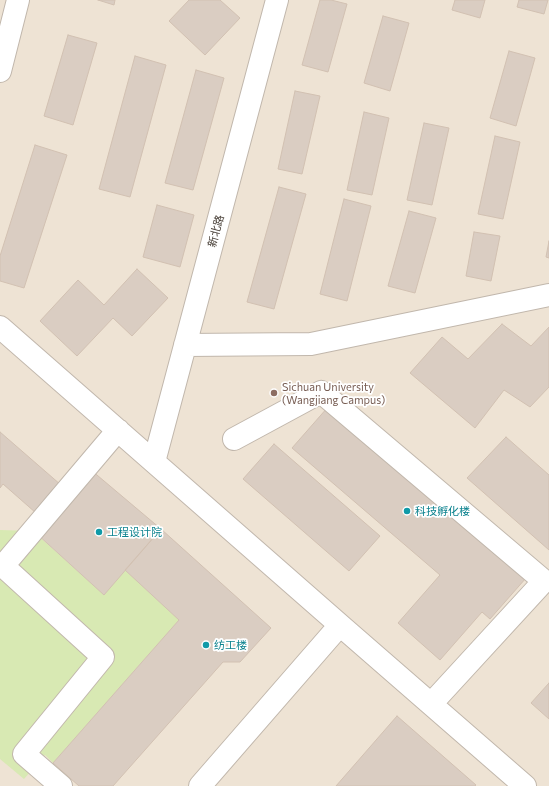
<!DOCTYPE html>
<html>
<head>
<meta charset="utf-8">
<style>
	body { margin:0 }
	canvas { display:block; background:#f5f0ea }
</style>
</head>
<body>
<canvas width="549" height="786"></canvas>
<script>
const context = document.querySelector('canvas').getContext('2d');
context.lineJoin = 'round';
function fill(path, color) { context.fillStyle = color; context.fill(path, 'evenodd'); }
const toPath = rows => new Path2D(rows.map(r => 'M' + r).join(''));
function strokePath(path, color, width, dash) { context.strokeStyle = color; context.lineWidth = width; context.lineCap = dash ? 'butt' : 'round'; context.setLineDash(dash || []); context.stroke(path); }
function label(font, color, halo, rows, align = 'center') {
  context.font = font + ' Commissioner,"Noto Sans SC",sans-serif'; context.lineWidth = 3.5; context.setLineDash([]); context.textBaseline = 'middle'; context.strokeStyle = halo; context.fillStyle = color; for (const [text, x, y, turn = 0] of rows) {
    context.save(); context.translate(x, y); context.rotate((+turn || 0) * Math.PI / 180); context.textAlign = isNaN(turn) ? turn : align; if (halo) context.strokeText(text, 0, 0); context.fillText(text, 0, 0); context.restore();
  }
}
fill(toPath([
	[0,0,549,0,549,786,0,786]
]), '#eee3d4');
fill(toPath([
	[0,530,33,531,103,594,125,570,179,620,53,763,45,755,24,779,0,759]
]), '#d8e9b3');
const building = toPath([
	[98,0,115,0,114,5,98,0],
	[189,0,220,0,240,18,205,55,169,21,189,0],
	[320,0,331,0,347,4,328,72,302,65,320,0],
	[455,0,485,0,480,18,452,10,455,0],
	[519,0,548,0,544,14,517,7,519,0],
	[383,16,409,23,390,91,364,83,383,16],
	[68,35,97,43,73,125,44,116,68,35],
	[509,51,535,58,516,126,490,118,509,51],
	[135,56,166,65,130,197,99,189,135,56],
	[196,70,224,78,193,190,165,183,196,70],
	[295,91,320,96,302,174,278,169,295,91],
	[364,112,389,118,372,195,347,190,364,112],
	[424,123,449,128,432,205,407,200,424,123],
	[495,136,520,142,503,219,478,214,495,136],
	[35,145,67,155,24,288,0,281,0,256,35,145],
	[279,187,306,194,274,309,247,302,279,187],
	[344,199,371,206,347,301,320,294,344,199],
	[157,205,194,215,180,267,143,257,157,205],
	[409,211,436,218,415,293,388,286,409,211],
	[474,232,500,236,491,281,466,276,474,232],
	[549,241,549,258,546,257,549,241],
	[137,269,168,298,132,336,113,318,77,356,40,321,78,280,104,305,137,269],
	[502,324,531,346,549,327,549,387,530,407,504,390,475,428,410,373,442,337,468,359,502,324],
	[328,407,526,578,490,619,482,612,440,660,398,623,440,575,292,448,328,407],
	[0,432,61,485,36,513,3,484,0,488,0,432],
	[506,437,549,475,549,550,467,478,506,437],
	[274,444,380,536,349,571,243,479,274,444],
	[91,470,161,529,104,595,37,534,91,470],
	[161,529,271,628,240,662,223,662,113,786,79,786,53,763,179,620,125,570,161,529],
	[549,683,549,719,531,703,549,683],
	[397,716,476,785,475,786,336,786,397,716]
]);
fill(building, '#dacdc2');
strokePath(building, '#d2c1b2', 1);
const minor = toPath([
	[0,71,18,0],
	[0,327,340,625,200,786],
	[185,345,311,344,549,295],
	[234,439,321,392,544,581,431,704],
	[154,462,277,0],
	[340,625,525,786],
	[61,786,24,754,103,657,3,566,118,430]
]);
strokePath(minor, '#c1b7ac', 24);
strokePath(minor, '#fff', 22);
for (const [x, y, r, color] of [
	[274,393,4,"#8d6e63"],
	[407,511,4,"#0f9aa8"],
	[99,532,4,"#0f9aa8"],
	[206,645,4,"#0f9aa8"]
]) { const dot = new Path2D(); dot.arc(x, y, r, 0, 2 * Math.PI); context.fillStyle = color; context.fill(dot); strokePath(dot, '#fff', 1.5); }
label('11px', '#494038', '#fff', [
	["新北路",216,231,-75]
]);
label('11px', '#785e54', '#fff', [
	["Sichuan University",282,387],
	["(Wangjiang Campus)",282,400]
], 'left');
label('11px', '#0d838f', '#fff', [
	["科技孵化楼",415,511],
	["工程设计院",107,532],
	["纺工楼",214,645]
], 'left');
</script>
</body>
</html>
